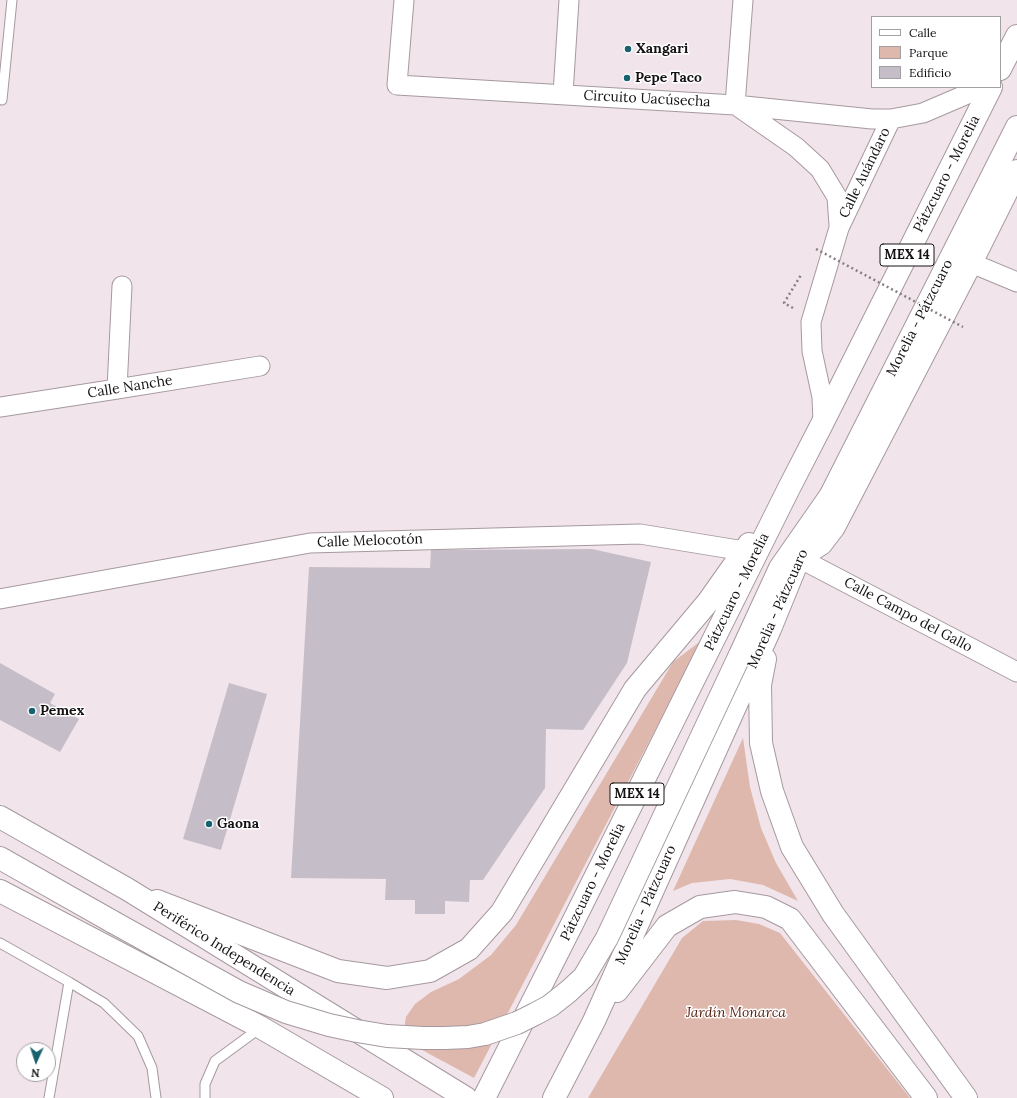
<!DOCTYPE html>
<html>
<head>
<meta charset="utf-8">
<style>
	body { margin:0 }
	#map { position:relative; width:1017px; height:1098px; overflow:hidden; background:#f1e4eb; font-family:Lora,serif }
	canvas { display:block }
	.legend { position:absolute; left:871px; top:16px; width:130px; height:72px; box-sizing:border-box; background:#fff; border:1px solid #a2a0a1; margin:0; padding:5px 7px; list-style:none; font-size:12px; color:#161214 }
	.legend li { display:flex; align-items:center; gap:8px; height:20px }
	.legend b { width:20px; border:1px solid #a2a0a1 }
	.north { position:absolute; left:16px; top:1042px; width:40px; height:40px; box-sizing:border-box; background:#fff; border:1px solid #a2a0a1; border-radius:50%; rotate:183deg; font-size:11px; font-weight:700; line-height:16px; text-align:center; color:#161214 }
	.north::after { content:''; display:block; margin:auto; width:14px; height:18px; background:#17626e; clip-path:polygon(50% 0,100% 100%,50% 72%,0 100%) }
</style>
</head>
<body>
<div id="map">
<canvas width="1017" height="1098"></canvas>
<ul class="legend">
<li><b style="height:5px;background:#fff"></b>Calle</li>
<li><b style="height:11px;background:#dfb8ad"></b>Parque</li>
<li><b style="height:11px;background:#c5bec8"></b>Edificio</li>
</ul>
<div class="north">N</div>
</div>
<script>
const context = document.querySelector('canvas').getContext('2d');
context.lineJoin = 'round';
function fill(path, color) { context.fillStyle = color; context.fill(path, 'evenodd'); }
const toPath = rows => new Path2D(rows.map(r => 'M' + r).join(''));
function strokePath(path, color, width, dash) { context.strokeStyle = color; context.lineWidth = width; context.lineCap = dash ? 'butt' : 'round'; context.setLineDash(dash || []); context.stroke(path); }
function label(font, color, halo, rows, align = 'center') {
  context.font = font + ' Lora,serif'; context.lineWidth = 3; context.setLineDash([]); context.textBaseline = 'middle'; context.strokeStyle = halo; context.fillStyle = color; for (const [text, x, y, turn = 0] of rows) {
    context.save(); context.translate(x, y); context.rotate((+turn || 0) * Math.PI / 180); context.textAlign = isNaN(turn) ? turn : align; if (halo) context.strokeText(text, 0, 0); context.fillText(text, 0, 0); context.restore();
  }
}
fill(toPath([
	[702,640,474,1078,411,1044,404,1030,406,1017,415,1004,431,992,459,979,491,955,516,925,673,662],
	[743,738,750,787,761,828,776,863,798,901,763,885,730,879,692,883,673,891],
	[736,920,759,924,780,933,910,1098,588,1098,682,938,703,921]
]), '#dfb8ad');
fill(toPath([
	[592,549,651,562,627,663,583,730,546,729,545,788,483,880,470,880,469,902,445,901,445,914,415,914,415,900,385,900,386,879,291,878,309,567,430,568,431,550],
	[0,663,55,694,50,703,79,719,60,752,0,720],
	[229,683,267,694,221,850,183,839]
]), '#c5bec8');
const service = toPath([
	[2,100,12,0],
	[0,943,69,982,104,1003,138,1036,152,1068,156,1098],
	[49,1098,69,982],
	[205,1098,205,1084,215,1061,260,1028]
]);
const minor = toPath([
	[404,0,397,85,735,105,872,119,891,119,923,113,965,95,976,87],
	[563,94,569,0],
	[735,105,743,0],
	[737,106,796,147,820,169,837,197,839,225],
	[957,257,1017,282],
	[117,389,122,286],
	[0,407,117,389,260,366],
	[823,422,822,397,812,351,811,322,839,228,891,119],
	[799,558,1017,672],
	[0,599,310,543,640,534,744,551]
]);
const tertiary = toPath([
	[799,558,821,544,834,527,971,263,1017,171]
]);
const primary = toPath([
	[1000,69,1017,36],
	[765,659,760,685,761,743,772,791,792,847,833,914,966,1098],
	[157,901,338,971,387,978,430,971,469,949,502,912,635,689,708,602,749,544],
	[617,991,667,926,700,907,735,902,766,907,790,919,926,1098],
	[484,1098,571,926,788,490,823,422,991,87],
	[554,1098,594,1021,770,629,799,558,1017,127]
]);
const trunk = toPath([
	[739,657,780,568,833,492],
	[0,817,127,889,466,1098],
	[0,858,113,922],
	[0,891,260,1027,382,1098]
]);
strokePath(service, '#a5999f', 11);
strokePath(minor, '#a5999f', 21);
strokePath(tertiary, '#a5999f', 24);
strokePath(primary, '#a5999f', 24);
strokePath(trunk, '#a5999f', 24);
strokePath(toPath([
	[793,308,784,303,801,275]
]), '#877f83', 2.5, [2, 3]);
strokePath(service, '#fff', 9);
strokePath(minor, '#fff', 19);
strokePath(tertiary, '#fff', 22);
strokePath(primary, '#fff', 22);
strokePath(trunk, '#fff', 22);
const trunkBridge = toPath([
	[113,922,239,992,286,1012,329,1025,357,1031,387,1036,423,1038,445,1038,468,1037,485,1034,517,1023,535,1014,550,1006,569,991,584,977,607,938,739,657]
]);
strokePath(trunkBridge, '#a5999f', 24, []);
strokePath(toPath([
	[816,249,963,327]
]), '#877f83', 2.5, [2, 3]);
strokePath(trunkBridge, '#fff', 22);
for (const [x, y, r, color] of [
	[628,49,4,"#17626e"],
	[627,78,4,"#17626e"],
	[32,711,4,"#17626e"],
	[209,824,4,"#17626e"]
]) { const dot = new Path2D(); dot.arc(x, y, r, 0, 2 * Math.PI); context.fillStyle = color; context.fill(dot); strokePath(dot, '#fff', 1.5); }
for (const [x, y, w] of [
	[907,255,54],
	[637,794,54]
]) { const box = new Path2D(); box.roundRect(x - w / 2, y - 11, w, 22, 3); context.fillStyle = '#fff'; context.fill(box); strokePath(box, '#161214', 1); }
label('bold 13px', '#161214', null, [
	["MEX 14",907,255],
	["MEX 14",637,794]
]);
label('bold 14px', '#161214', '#fff', [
	["Xangari",636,49],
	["Pepe Taco",635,78],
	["Pemex",40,711],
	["Gaona",217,824]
], 'left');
label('14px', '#161214', '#fff', [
	["Circuito Uacúsecha",647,99,3],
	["Calle Auándaro",865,173,-64],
	["Pátzcuaro - Morelia",947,174,-63],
	["Morelia - Pátzcuaro",920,318,-63],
	["Calle Nanche",130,387,-9],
	["Calle Melocotón",370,541,-2],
	["Pátzcuaro - Morelia",737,592,-64],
	["Morelia - Pátzcuaro",778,609,-66],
	["Calle Campo del Gallo",908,615,28],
	["Pátzcuaro - Morelia",593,882,-64],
	["Morelia - Pátzcuaro",646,905,-66],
	["Periférico Independencia",224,949,32]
]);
label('italic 14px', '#571e0e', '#fff', [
	["Jardín Monarca",736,1013]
]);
</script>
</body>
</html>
